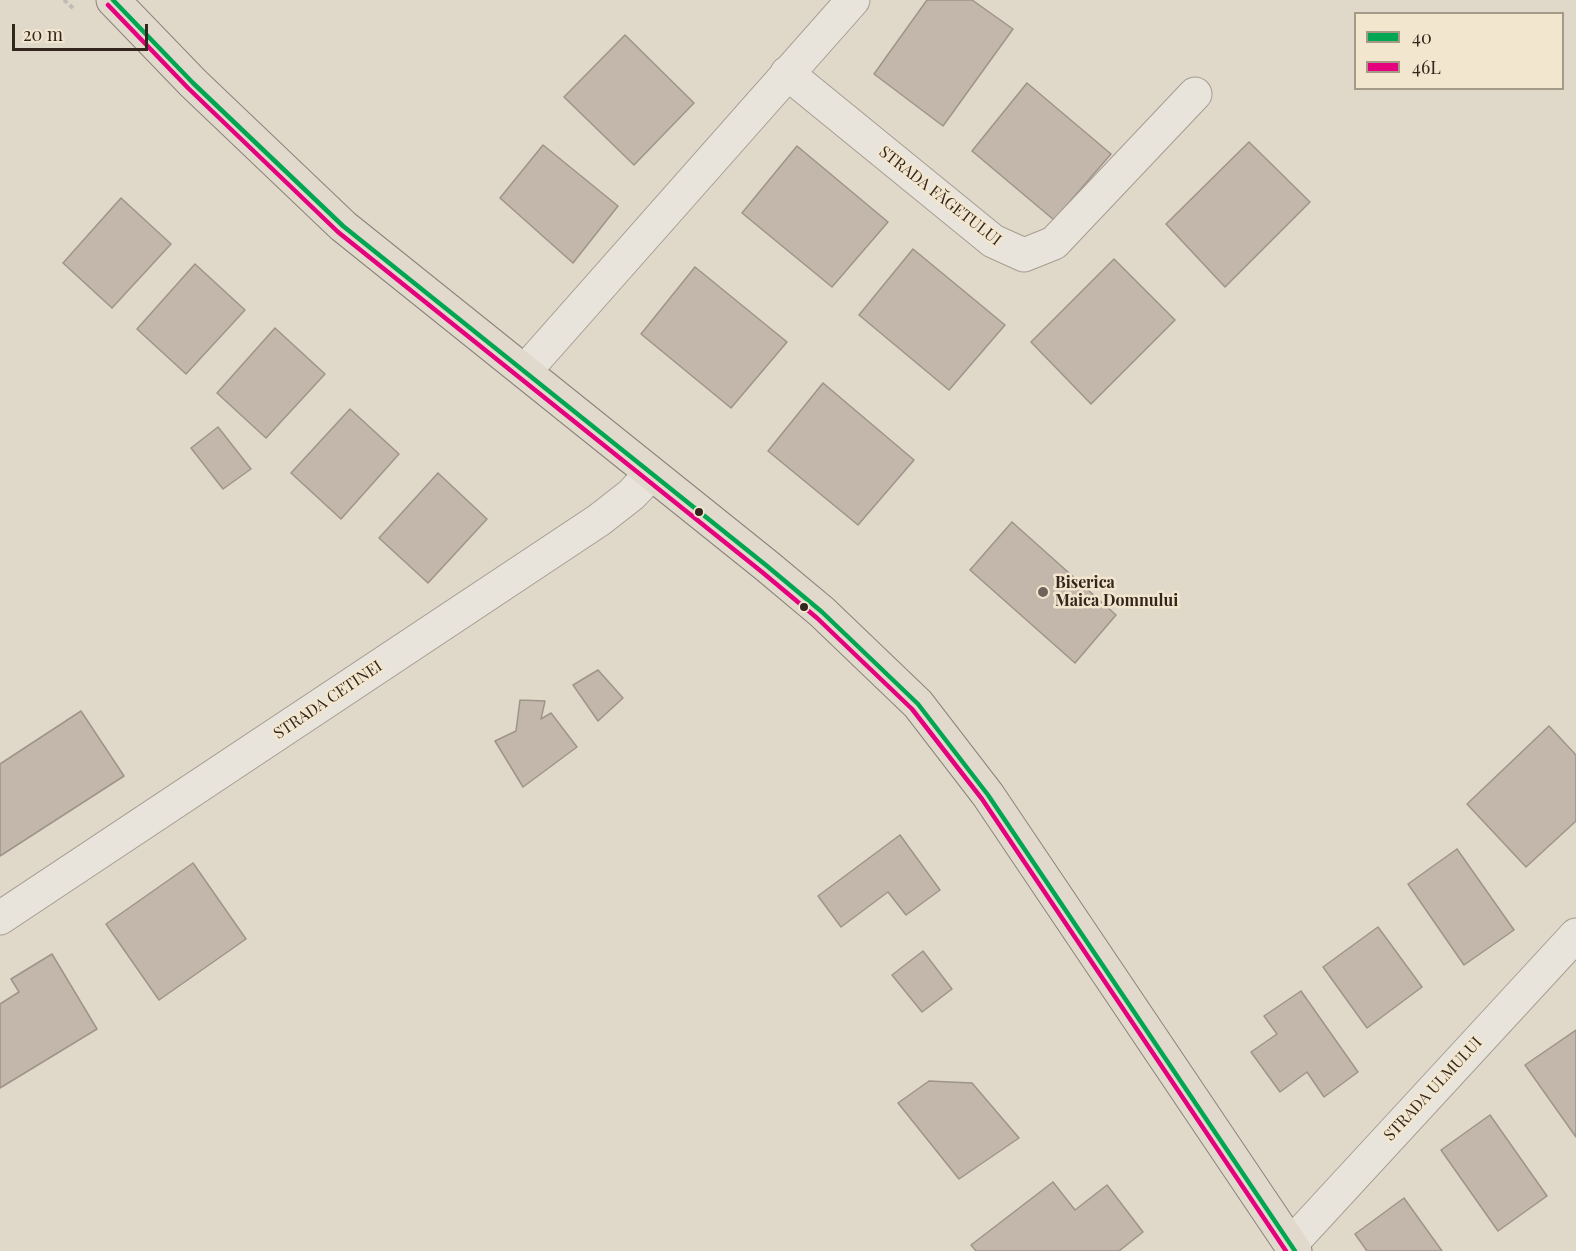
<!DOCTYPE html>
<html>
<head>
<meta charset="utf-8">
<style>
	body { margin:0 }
	#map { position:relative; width:1576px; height:1251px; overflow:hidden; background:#e0d8c9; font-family:"Playfair Display",serif }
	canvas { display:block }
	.legend { position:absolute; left:1354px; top:12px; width:210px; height:78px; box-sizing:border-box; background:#f2e6cf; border:2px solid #a59988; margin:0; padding:8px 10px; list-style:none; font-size:18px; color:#32261d }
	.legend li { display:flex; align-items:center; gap:12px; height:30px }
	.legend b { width:30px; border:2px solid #a59988 }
	.scale { position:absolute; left:12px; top:24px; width:136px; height:27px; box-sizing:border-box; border:3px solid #32261d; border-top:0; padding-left:8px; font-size:18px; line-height:21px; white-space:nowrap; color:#32261d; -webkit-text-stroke:4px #f2e6cf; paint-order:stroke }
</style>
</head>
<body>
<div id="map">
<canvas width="1576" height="1251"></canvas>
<ul class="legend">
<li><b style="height:8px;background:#00a651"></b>40</li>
<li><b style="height:8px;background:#e5007d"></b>46L</li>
</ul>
<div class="scale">20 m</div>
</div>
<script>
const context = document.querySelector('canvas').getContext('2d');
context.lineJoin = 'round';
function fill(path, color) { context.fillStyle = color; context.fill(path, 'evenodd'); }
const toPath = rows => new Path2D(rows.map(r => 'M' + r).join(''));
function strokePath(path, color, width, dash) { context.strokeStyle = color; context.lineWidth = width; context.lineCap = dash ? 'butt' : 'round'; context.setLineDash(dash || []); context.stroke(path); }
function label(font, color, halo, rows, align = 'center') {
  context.font = font + ' "Playfair Display",serif'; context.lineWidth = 5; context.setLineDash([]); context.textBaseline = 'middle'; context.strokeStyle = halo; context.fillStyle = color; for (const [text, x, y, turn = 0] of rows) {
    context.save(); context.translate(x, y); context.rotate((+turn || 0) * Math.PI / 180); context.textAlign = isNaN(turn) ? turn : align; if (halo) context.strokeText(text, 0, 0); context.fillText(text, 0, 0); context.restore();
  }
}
const building = toPath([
	[927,0,972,0,1013,29,943,126,874,74,927,0],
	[625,35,694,103,634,165,564,97,625,35],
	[1027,83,1111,154,1054,220,972,151,1027,83],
	[1249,142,1310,202,1225,287,1166,224,1249,142],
	[543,145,618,206,573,263,500,198,543,145],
	[797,146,888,222,832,287,742,213,797,146],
	[121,198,171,244,112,308,63,263,121,198],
	[913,249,1005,325,949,390,859,315,913,249],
	[1114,259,1175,320,1091,404,1031,342,1114,259],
	[195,264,245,310,186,374,137,329,195,264],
	[695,267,787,342,731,408,641,334,695,267],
	[275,328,325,374,266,438,217,393,275,328],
	[823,383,914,460,858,525,768,451,823,383],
	[350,409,399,454,341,519,291,473,350,409],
	[218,427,251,469,223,489,191,448,218,427],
	[438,473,487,519,428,583,379,538,438,473],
	[1012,522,1116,615,1075,663,970,570,1012,522],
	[598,670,623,698,598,721,573,685,598,670],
	[520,700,545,701,541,719,551,713,577,747,523,787,495,741,516,731,520,700],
	[81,711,124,776,0,856,0,764,81,711],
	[1549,726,1576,755,1576,821,1526,867,1467,804,1549,726],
	[900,835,940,890,906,915,888,892,841,927,818,896,900,835],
	[1457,849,1514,930,1464,965,1408,884,1457,849],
	[193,863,246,939,159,1000,106,924,193,863],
	[1378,927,1422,987,1367,1028,1323,967,1378,927],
	[923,951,952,989,922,1012,892,975,923,951],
	[52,954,97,1029,0,1088,0,1004,19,992,11,979,52,954],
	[1301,991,1358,1072,1324,1097,1307,1072,1280,1092,1251,1052,1277,1034,1264,1016,1301,991],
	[1576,1030,1576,1137,1525,1065,1576,1030],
	[929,1081,972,1083,1019,1138,959,1179,898,1103,929,1081],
	[1490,1115,1547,1196,1498,1231,1441,1150,1490,1115],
	[1053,1182,1075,1210,1107,1185,1143,1232,1119,1251,976,1251,971,1245,1053,1182],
	[1404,1198,1442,1251,1367,1251,1355,1234,1404,1198]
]);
fill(building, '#c3b7ab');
strokePath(building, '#9f948a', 1.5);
const minor = toPath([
	[787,73,993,241,1024,255,1054,243,1195,94],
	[525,371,853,0],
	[0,918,599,520,631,495,651,474],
	[1291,1244,1576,935]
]);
const major = toPath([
	[113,0,193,83,343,226,767,566,822,612,918,704,988,795,1295,1251]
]);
strokePath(minor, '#a59d93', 35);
strokePath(major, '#8a837a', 35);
strokePath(toPath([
	[64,0,73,8]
]), '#c1bbb3', 4, [4.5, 3]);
strokePath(minor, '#e8e4db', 33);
strokePath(major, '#e0d9cc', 33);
strokePath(toPath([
	[113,0,193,83,343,226,767,566,822,612,918,704,988,795,1295,1251]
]), '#00a651', 4.5);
strokePath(toPath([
	[108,5,188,88,338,232,762,572,817,618,912,709,982,799,1286,1251]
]), '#e5007d', 4.5);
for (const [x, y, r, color] of [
	[699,512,5,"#32261d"],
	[1043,592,6,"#6f6459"],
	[804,607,5,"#32261d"]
]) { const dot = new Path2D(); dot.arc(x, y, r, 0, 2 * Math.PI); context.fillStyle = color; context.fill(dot); strokePath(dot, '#f2e6cf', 2); }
label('16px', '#32261d', '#f2e6cf', [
	["STRADA FĂGETULUI",940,196,38],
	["STRADA CETINEI",328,700,-34],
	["STRADA ULMULUI",1433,1089,-47]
]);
label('bold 16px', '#32261d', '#f2e6cf', [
	["Biserica",1055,583],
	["Maica Domnului",1055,601]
], 'left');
</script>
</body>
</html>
